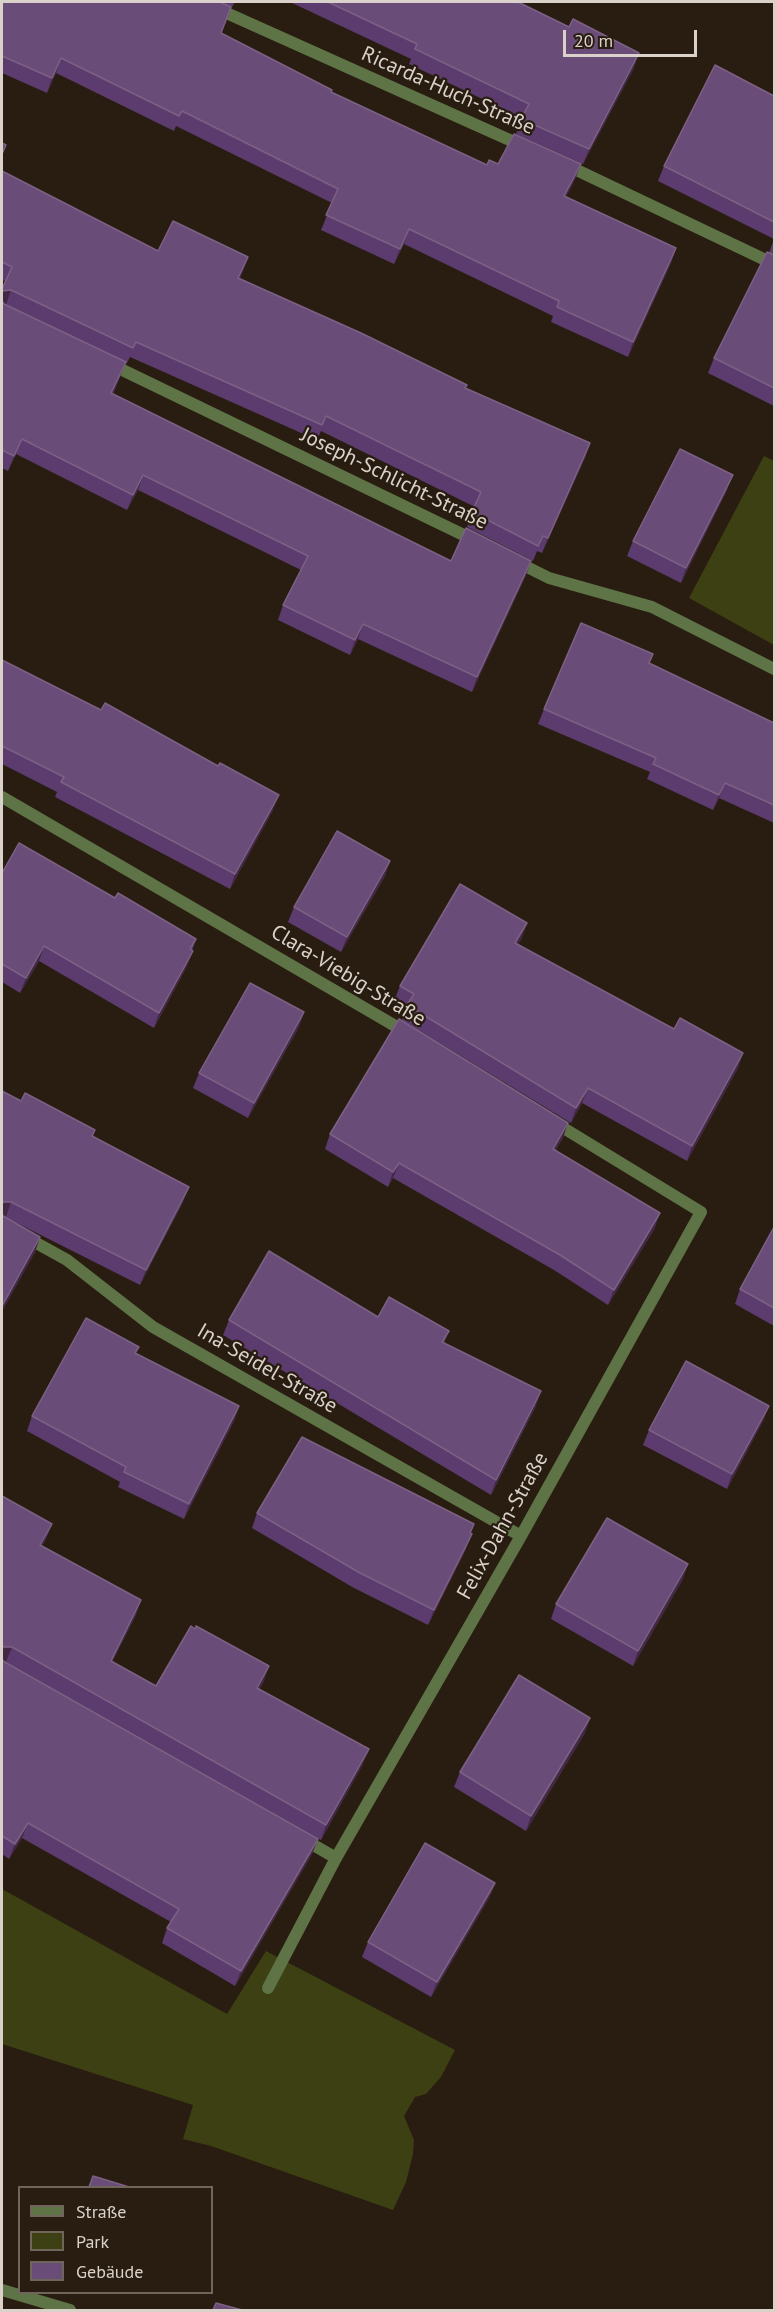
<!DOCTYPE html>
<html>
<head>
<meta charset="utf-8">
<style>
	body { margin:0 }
	#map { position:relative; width:776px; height:2312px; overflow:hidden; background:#281d10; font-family:"PT Sans",sans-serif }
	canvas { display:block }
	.frame { position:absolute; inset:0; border:3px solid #dad2ca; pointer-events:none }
	.legend { position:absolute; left:18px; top:2186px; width:195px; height:108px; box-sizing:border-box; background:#281d10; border:2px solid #6f655a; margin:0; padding:8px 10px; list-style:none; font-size:18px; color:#dad2ca }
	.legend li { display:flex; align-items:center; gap:12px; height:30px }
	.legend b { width:30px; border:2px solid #6f655a }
	.scale { position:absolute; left:563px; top:30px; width:134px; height:27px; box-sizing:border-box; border:3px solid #dad2ca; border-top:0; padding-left:8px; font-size:18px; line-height:21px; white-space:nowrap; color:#dad2ca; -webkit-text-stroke:4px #281d10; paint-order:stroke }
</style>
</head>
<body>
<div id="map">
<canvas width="776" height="2312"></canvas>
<div class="frame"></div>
<ul class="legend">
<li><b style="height:8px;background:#5e7346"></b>Straße</li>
<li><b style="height:16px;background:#3c4012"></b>Park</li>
<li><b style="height:16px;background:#6a4c78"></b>Gebäude</li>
</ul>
<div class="scale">20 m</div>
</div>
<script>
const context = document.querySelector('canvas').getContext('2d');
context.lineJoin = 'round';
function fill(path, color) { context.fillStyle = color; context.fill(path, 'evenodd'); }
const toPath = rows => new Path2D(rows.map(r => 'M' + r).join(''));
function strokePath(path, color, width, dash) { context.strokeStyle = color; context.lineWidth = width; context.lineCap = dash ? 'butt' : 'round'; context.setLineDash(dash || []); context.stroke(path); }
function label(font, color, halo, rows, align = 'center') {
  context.font = font + ' "PT Sans",sans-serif'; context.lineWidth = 4.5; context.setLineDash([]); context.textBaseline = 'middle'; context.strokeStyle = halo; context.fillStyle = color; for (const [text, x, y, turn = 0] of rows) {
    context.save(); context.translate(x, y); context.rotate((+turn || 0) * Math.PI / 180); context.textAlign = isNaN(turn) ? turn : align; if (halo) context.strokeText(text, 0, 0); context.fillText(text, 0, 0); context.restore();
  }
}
fill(toPath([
	[764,456,774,461,774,645,689,598],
	[2,1889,227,2014,266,1951,455,2050,441,2077,426,2094,415,2097,404,2116,414,2140,413,2154,406,2182,393,2210,211,2146,183,2139,193,2105,2,2044]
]), '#3c4012');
strokePath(toPath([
	[268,1988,336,1858]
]), '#5e7346', 12);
strokePath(toPath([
	[202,2,523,146],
	[564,164,774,264],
	[108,363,476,541],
	[515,561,549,578,652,607,774,669],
	[2,797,409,1034],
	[2,1224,67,1260,153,1327,521,1536],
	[303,1839,336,1858,521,1536,701,1212,552,1121],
	[2,2290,70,2310]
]), '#5e7346', 12);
fill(toPath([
	[2,2,221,33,332,92,487,165,498,164,581,164,575,179,566,197,676,248,671,263,628,357,551,322,553,316,404,244,394,264,321,230,332,203,176,126,174,131,56,73,47,93,2,73],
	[221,2,235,2,232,7],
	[290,2,518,2,634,68,583,164,516,134,522,118,409,64,411,59],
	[774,96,774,406,708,373,714,358,772,254,769,253,774,239,658,181,664,166],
	[2,171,158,251,248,257,240,278,466,388,590,443,585,458,542,553,537,551,533,561,467,527,475,507,321,431,317,440,130,357,127,363,4,305,120,377,113,394,451,561,531,561,526,575,472,692,358,639,350,655,278,620,283,605,301,570,138,490,127,510,16,454,8,471,2,468,2,293,5,281,2,280],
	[727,490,681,583,627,556,633,541],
	[2,660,273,810,230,889,55,797,57,792,2,764],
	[650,664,774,723,774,823,719,798,713,810,647,779,650,772,538,724,544,709],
	[390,861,385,876,341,952,288,922,294,907],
	[2,873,115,898,196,939,187,966,154,1028,39,961,20,993,2,982],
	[522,938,518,944,674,1029,743,1053,738,1068,687,1161,582,1103,571,1123,402,1020,406,1008,394,1001,400,986],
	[304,1012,299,1027,248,1118,193,1088,199,1073],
	[2,1091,21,1101,95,1130,93,1137,183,1202,140,1285,5,1217,40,1237,35,1252,2,1311],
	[330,1134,563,1138,555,1150,655,1228,608,1305,554,1270,393,1178,388,1187,325,1149],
	[774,1227,774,1326,735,1304,740,1289],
	[378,1317,449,1331,444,1343,536,1406,491,1495,223,1335,229,1320],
	[136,1354,239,1406,234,1421,184,1519,118,1487,120,1482,27,1431,32,1416],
	[769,1406,763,1421,727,1489,643,1445,649,1430],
	[2,1496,52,1524,46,1539,42,1546,136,1615,112,1662,156,1686,264,1681,259,1689,363,1764,321,1840,6,1662,5,1662,318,1839,312,1854,235,1986,162,1943,167,1928,171,1922,22,1838,9,1859,2,1854],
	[257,1513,466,1549,428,1625,354,1588,252,1528],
	[683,1579,633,1666,551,1619,556,1604],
	[585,1733,526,1831,454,1787,460,1772],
	[495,1883,489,1898,431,1997,362,1957,368,1942]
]), '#5c3b6e');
fill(toPath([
	[639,53,634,68,583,164,589,149],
	[61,58,56,73,47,93,52,78],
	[581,164,575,179,559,211,564,196],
	[409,229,404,244,394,264,400,249],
	[676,248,671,263,628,357,633,342],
	[248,257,243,272,233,293,238,278],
	[11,290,6,305,2,305,2,291],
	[126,362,120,377,106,408,111,393],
	[22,439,16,454,8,471,14,456],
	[590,443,585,458,542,553,548,538],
	[143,475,138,490,127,510,133,495],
	[733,475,727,490,681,583,686,568],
	[531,561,526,575,472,692,477,677],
	[363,624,358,639,350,655,355,640],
	[725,783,719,798,713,810,719,795],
	[279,795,273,810,230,889,235,874],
	[390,861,385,876,341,952,347,937],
	[527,923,522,938,510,958,515,943],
	[44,946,39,961,20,993,26,978],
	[193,951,187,966,154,1028,159,1013],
	[304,1012,299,1027,248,1118,254,1103],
	[743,1053,738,1068,687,1161,692,1146],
	[588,1088,582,1103,571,1123,576,1108],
	[568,1123,563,1138,548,1164,553,1149],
	[399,1163,393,1178,388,1187,393,1172],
	[189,1187,183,1202,140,1285,146,1270],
	[3,1202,11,1202,6,1217,2,1217,2,1205],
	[660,1213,655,1228,608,1305,614,1290],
	[40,1237,35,1252,2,1311,2,1306],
	[541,1391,536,1406,491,1495,496,1480],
	[239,1406,234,1421,184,1519,189,1504],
	[769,1406,763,1421,727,1489,732,1474],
	[52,1524,46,1539,34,1560,40,1545],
	[472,1534,466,1549,428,1625,434,1610],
	[688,1564,683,1579,633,1666,638,1651],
	[141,1600,136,1615,105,1676,111,1661],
	[3,1647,12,1647,6,1662,2,1662,2,1650],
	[269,1666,264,1681,252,1703,257,1688],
	[590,1718,585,1733,526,1831,531,1816],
	[369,1749,363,1764,321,1840,326,1825],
	[28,1823,22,1838,9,1859,15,1844],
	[318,1839,312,1854,235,1986,241,1971],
	[495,1883,489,1898,431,1997,437,1982]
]), '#422844');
const building = toPath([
	[2,2,220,2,231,7,221,33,332,90,331,92,487,165,489,160,498,164,514,134,581,164,564,196,676,248,633,342,557,307,559,301,409,229,400,249,326,215,338,189,182,111,179,116,61,58,52,78,2,56,2,2],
	[328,2,518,2,569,27,573,19,639,53,589,149,521,119,529,104,415,49,417,44,328,2],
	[715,65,774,96,774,222,664,166,715,65],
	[2,143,6,145,2,154,2,143],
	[2,171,158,251,173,221,248,257,238,278,361,333,467,385,465,388,590,443,548,538,543,536,538,546,472,512,481,492,326,416,322,425,136,342,133,348,11,290,2,291,2,293,2,289,12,267,2,262,2,171],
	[767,252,774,255,774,388,714,358,767,252],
	[2,301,4,304,126,362,111,393,451,561,466,528,531,561,477,677,363,624,355,640,283,605,308,556,143,475,133,495,22,439,14,456,2,450,2,301],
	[680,449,733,475,686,568,633,541,680,449],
	[581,623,653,654,649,663,774,723,774,805,725,783,719,795,653,764,656,758,544,709,581,623],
	[2,660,101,710,105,703,218,766,220,763,279,795,235,874,61,782,64,777,2,746,2,660],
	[337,831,390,861,347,937,294,907,337,831],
	[19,843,115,898,118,893,196,939,190,949,193,951,159,1013,44,946,26,978,2,964,2,873,19,843],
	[460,884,527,923,515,943,674,1029,680,1018,743,1053,692,1146,588,1088,576,1108,407,1005,414,994,400,986,460,884],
	[250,983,304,1012,254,1103,199,1073,250,983],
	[399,1019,568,1123,553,1149,660,1213,614,1290,560,1255,399,1163,393,1172,330,1134,399,1019],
	[2,1091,21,1101,25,1093,95,1130,92,1136,189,1187,146,1270,11,1202,3,1202,2,1205,2,1091],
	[2,1213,3,1216,40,1237,2,1306,2,1213],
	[774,1227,774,1308,740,1289,774,1227],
	[269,1251,378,1317,389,1297,449,1331,442,1342,541,1391,496,1480,229,1320,269,1251],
	[86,1318,139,1347,135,1353,239,1406,189,1504,124,1472,126,1467,32,1416,86,1318],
	[686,1361,769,1406,732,1474,649,1430,686,1361],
	[302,1437,474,1524,470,1533,472,1534,434,1610,360,1573,257,1513,302,1437],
	[2,1496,52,1524,40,1545,141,1600,111,1661,156,1686,191,1626,195,1629,196,1626,269,1666,257,1688,369,1749,326,1825,12,1647,3,1647,2,1650,2,1496],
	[607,1518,688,1564,638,1651,556,1604,607,1518],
	[2,1658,3,1661,318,1839,241,1971,167,1928,179,1909,28,1823,15,1844,2,1836,2,1658],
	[519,1675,590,1718,531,1816,460,1772,519,1675],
	[425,1843,495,1883,437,1982,368,1942,425,1843],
	[93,2176,129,2187,89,2187,93,2176],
	[216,2303,242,2310,213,2310,216,2303]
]);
fill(building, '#6a4c78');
strokePath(building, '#7c6185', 1.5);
label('21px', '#dad2ca', '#281d10', [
	["Ricarda-Huch-Straße",448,91,24],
	["Joseph-Schlicht-Straße",394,479,26],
	["Clara-Viebig-Straße",348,976,31],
	["Ina-Seidel-Straße",267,1369,30],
	["Felix-Dahn-Straße",503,1526,-61]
]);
</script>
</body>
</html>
